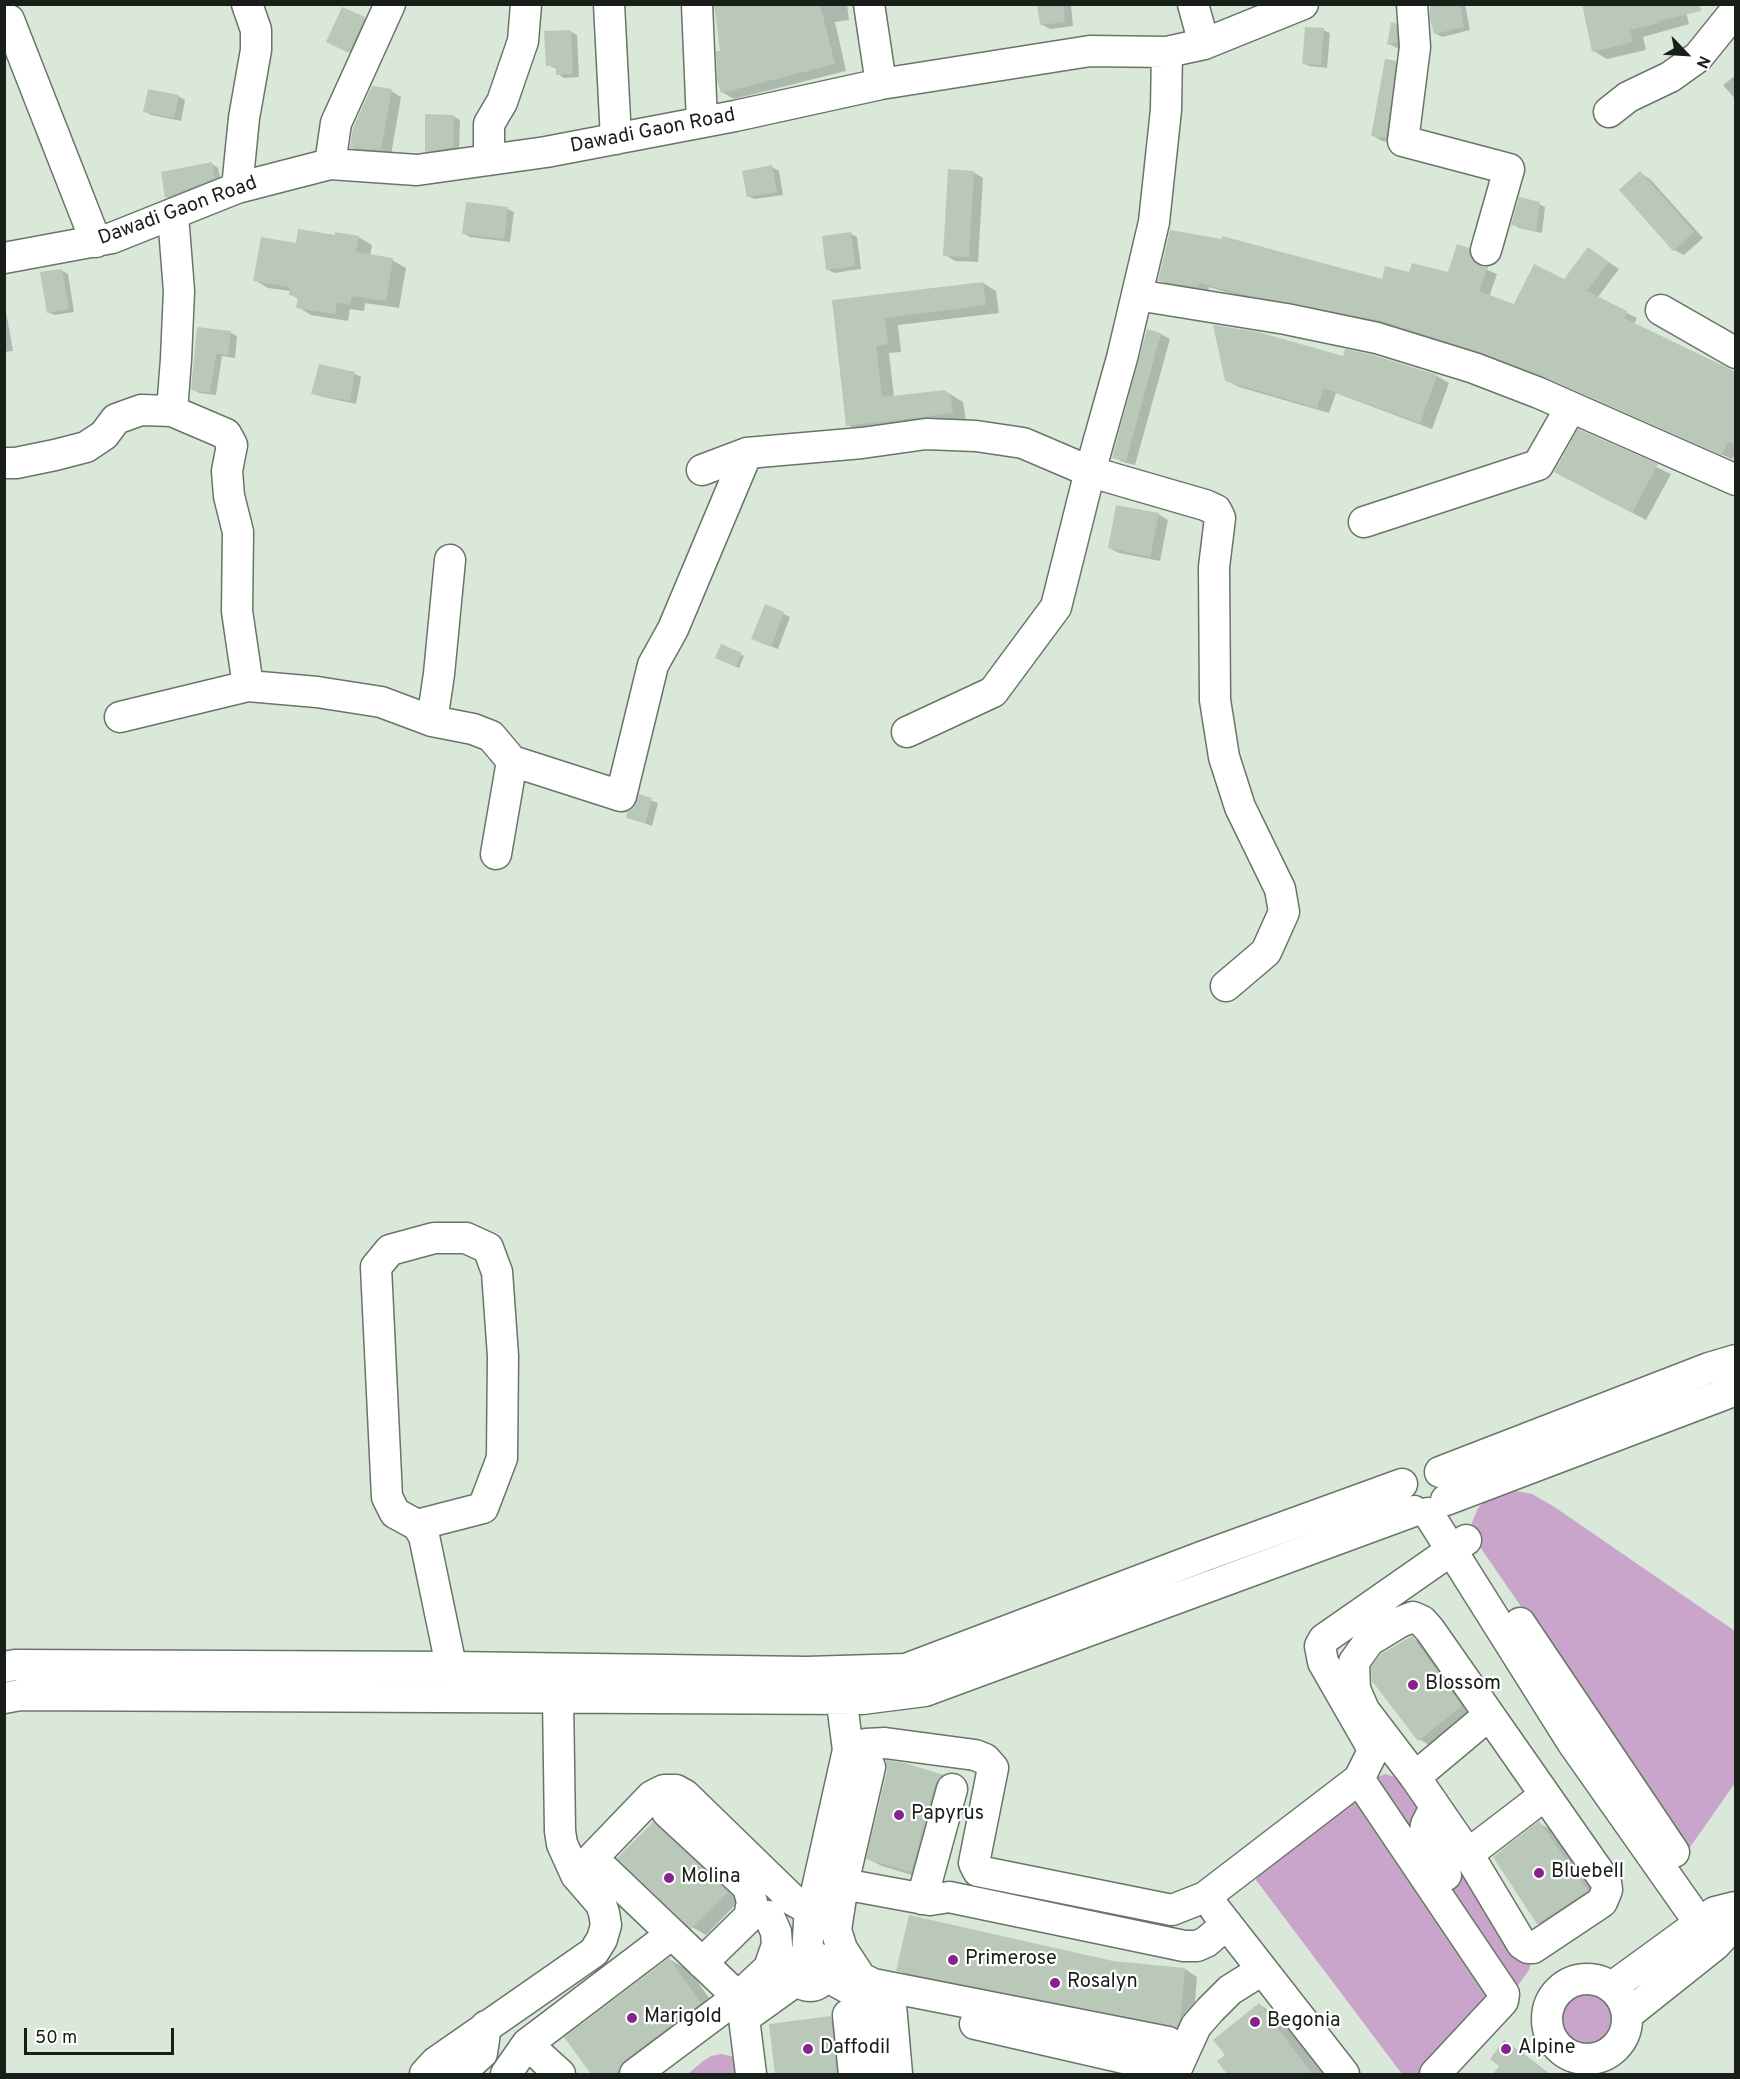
<!DOCTYPE html>
<html>
<head>
<meta charset="utf-8">
<style>
	body { margin:0 }
	#map { position:relative; width:1740px; height:2079px; overflow:hidden; background:#d9e8d8; font-family:Overpass,sans-serif }
	canvas { display:block }
	.frame { position:absolute; inset:0; border:6px solid #181e18; pointer-events:none }
	.north { position:absolute; left:1656px; top:24px; width:60px; height:60px; -webkit-text-stroke:4px #fff; paint-order:stroke; rotate:115deg; font-size:16px; font-weight:700; line-height:24px; text-align:center; color:#181e18 }
	.north::after { content:''; display:block; margin:auto; width:21px; height:27px; background:#181e18; clip-path:polygon(50% 0,100% 100%,50% 72%,0 100%) }
	.scale { position:absolute; left:24px; top:2028px; width:150px; height:27px; box-sizing:border-box; border:3px solid #181e18; border-top:0; padding-left:8px; font-size:18px; line-height:21px; white-space:nowrap; color:#181e18; -webkit-text-stroke:4px #fff; paint-order:stroke }
</style>
</head>
<body>
<div id="map">
<canvas width="1740" height="2079"></canvas>
<div class="frame"></div>
<div class="north">N</div>
<div class="scale">50 m</div>
</div>
<script>
const context = document.querySelector('canvas').getContext('2d');
context.lineJoin = 'round';
function fill(path, color) { context.fillStyle = color; context.fill(path, 'evenodd'); }
const toPath = rows => new Path2D(rows.map(r => 'M' + r).join(''));
function strokePath(path, color, width, dash) { context.strokeStyle = color; context.lineWidth = width; context.lineCap = dash ? 'butt' : 'round'; context.setLineDash(dash || []); context.stroke(path); }
function label(font, color, halo, rows, align = 'center') {
  context.font = font + ' Overpass,sans-serif'; context.lineWidth = 4.5; context.setLineDash([]); context.textBaseline = 'middle'; context.strokeStyle = halo; context.fillStyle = color; for (const [text, x, y, turn = 0] of rows) {
    context.save(); context.translate(x, y); context.rotate((+turn || 0) * Math.PI / 180); context.textAlign = isNaN(turn) ? turn : align; if (halo) context.strokeText(text, 0, 0); context.fillText(text, 0, 0); context.restore();
  }
}
fill(toPath([
	[1507,1489,1532,1494,1553,1506,1735,1631,1735,1783,1688,1850,1476,1541,1471,1525,1478,1508,1489,1498],
	[1385,1774,1399,1778,1531,1962,1529,1970,1455,2074,1402,2074,1256,1880,1258,1869,1377,1777],
	'1550 2019a36 36 0 1 1 72 0a36 36 0 1 1-72 0Z',
	[721,2054,731,2056,738,2063,744,2074,688,2074,703,2061,711,2056]
]), '#c9a5cb');
fill(toPath([
	[715,4,847,4,849,20,835,22,846,71,734,99,722,92,722,52],
	[1038,4,1071,4,1073,26,1050,29,1041,24],
	[1431,4,1465,4,1470,30,1442,37,1435,33],
	[1583,4,1684,4,1689,24,1643,37,1646,50,1607,59,1594,51],
	[343,9,370,22,356,55,334,45],
	[1395,24,1406,30,1407,48,1399,49,1389,44],
	[1323,30,1330,33,1327,68,1309,66,1303,63],
	[571,32,577,35,579,77,564,78,558,74,558,69,547,65],
	[1395,62,1405,68,1396,143,1382,141,1372,135],
	[1736,75,1736,100,1723,85],
	[391,91,401,97,391,155,361,153,351,147],
	[178,96,185,100,181,121,151,115,145,111],
	[453,116,460,120,459,150,432,154,426,151],
	[212,164,218,168,221,182,173,201,167,197],
	[772,167,779,171,783,195,754,199,748,196],
	[973,172,983,178,978,262,955,261,945,255],
	[1640,173,1650,179,1703,238,1684,255,1674,250],
	[1539,204,1545,207,1542,233,1519,228,1513,224],
	[507,209,514,212,510,242,470,237,464,233],
	[851,234,857,237,861,269,834,273,827,269],
	[336,237,358,237,372,245,370,256,392,260,406,268,399,308,365,303,364,311,350,309,348,321,311,315,298,307,299,299,290,294,291,291,268,288,255,280,297,244],
	[1589,249,1619,269,1597,298,1637,318,1634,324,1736,375,1736,453,1732,459,1557,382,1491,357,1394,327,1254,300,1209,287,1208,292,1170,286,1160,280,1383,281,1411,274,1449,274,1469,250,1479,256,1480,262,1483,268,1497,274,1489,297,1515,306,1564,281],
	[61,270,68,274,74,312,54,315,48,312],
	[983,283,996,291,999,313,898,325,901,352,889,353,894,397,945,391,963,402,966,420,861,433,848,425,833,301],
	[4,300,13,351,4,352],
	[198,328,231,333,237,336,235,358,222,356,216,395,199,393,193,389],
	[1161,334,1170,339,1135,465,1123,462,1114,457],
	[1372,356,1437,376,1449,383,1432,429,1336,393,1329,413,1239,387,1226,380,1344,358],
	[320,366,355,374,361,377,356,404,319,396,313,393],
	[1579,431,1671,474,1646,520,1569,479],
	[1158,514,1168,520,1160,561,1119,553,1109,548],
	[766,606,790,617,778,649,759,642],
	[722,646,744,656,739,668,719,659],
	[640,796,658,803,652,826,627,817,635,809],
	[1412,1638,1426,1645,1475,1714,1432,1747,1419,1739],
	[888,1771,943,1776,956,1783,925,1879,882,1866,868,1859],
	[654,1823,667,1831,740,1900,706,1935,692,1927],
	[1539,1823,1553,1831,1600,1899,1552,1931,1538,1923,1495,1857],
	[669,1959,690,1971,721,2015,644,2074,593,2074,567,2038],
	[1113,1963,1185,1969,1197,1977,1193,2026,1189,2034,911,1978,898,1970],
	[1260,2005,1280,2017,1323,2074,1229,2074,1219,2062,1227,2056],
	[831,2018,851,2029,856,2074,777,2074,771,2025],
	[1504,2042,1518,2050,1550,2074,1495,2074,1501,2066]
]), '#0003');
fill(toPath([
	[714,4,820,4,835,64,721,93,717,80,716,51,720,51],
	[1037,4,1063,4,1065,22,1040,25],
	[1430,4,1460,4,1464,27,1434,34,1430,19],
	[1582,4,1700,4,1701,11,1658,21,1659,23,1630,30,1633,42,1592,52],
	[342,7,365,17,349,53,326,42],
	[1391,22,1396,23,1397,42,1387,45],
	[1305,27,1324,28,1321,65,1302,64],
	[571,30,573,74,556,75,556,66,546,66,544,31],
	[1385,59,1396,61,1386,138,1371,136],
	[372,86,392,89,381,150,350,148,353,128],
	[148,89,179,95,174,118,143,112],
	[425,114,454,115,453,147,425,152],
	[212,162,215,178,165,198,161,172],
	[772,165,777,192,747,197,742,171],
	[948,169,974,171,969,257,943,256],
	[1640,171,1694,232,1673,251,1619,190],
	[1519,197,1540,202,1536,231,1511,225],
	[466,202,508,207,504,239,462,234],
	[298,229,335,235,335,232,359,236,356,252,393,258,386,301,352,296,350,305,337,302,335,314,296,308,298,297,289,295,290,287,253,281,261,237,296,243],
	[1170,230,1222,239,1222,236,1382,279,1385,266,1409,272,1412,263,1448,272,1457,244,1469,248,1469,255,1474,262,1481,266,1488,267,1479,291,1514,304,1534,264,1564,279,1588,247,1609,262,1587,291,1627,311,1624,318,1736,372,1736,445,1728,442,1721,455,1545,377,1479,352,1382,321,1242,294,1199,283,1198,287,1158,281],
	[851,232,855,266,826,270,822,236],
	[62,269,69,309,47,313,40,272],
	[983,282,986,305,885,318,888,344,876,346,882,397,945,390,946,393,950,393,953,413,846,426,832,300],
	[1213,325,1258,332,1343,356,1345,349,1373,355,1437,375,1420,423,1324,388,1317,408,1225,381],
	[197,327,231,331,228,355,216,354,210,393,191,390],
	[1147,329,1161,333,1126,461,1112,458],
	[319,364,355,372,350,401,311,394],
	[1578,429,1658,464,1632,513,1554,472],
	[1116,505,1159,513,1150,557,1108,548],
	[765,604,784,612,771,647,751,639],
	[721,644,742,653,736,667,715,658],
	[639,794,652,798,645,823,626,818,627,812,634,808],
	[1412,1636,1462,1706,1418,1741,1372,1681,1371,1667,1381,1654],
	[886,1760,905,1763,944,1775,935,1784,911,1872,866,1859,887,1771],
	[1539,1821,1588,1891,1537,1924,1493,1857],
	[653,1822,728,1892,691,1929,617,1858],
	[909,1915,1113,1961,1185,1968,1180,2019,1176,2027,896,1971],
	[669,1958,701,2003,625,2060,618,2071,614,2074,591,2074,564,2037],
	[1259,2003,1312,2074,1227,2074,1217,2061,1225,2055,1213,2040],
	[831,2016,837,2074,775,2074,769,2024],
	[1504,2040,1548,2074,1493,2074,1499,2066,1490,2059]
]), '#b9c8b8');
const minor = toPath([
	[609,4,616,139],
	[697,4,702,122],
	[869,4,881,84],
	[1193,4,1204,44],
	[1412,4,1415,47,1403,141,1509,169,1486,250],
	[9,20,96,242],
	[1609,112,1628,97,1670,77,1698,57,1736,10],
	[489,160,489,124,502,102,523,41,526,4],
	[330,164,336,123,390,4],
	[237,188,244,118,256,50,256,30,247,4],
	[173,215,179,291,176,359,172,411,226,434,232,445,227,471,229,496,238,532,237,611,248,686,317,692,381,702,432,721,473,729,491,736,512,761,496,854],
	[4,258,112,238,237,188,330,164,417,170,546,152,735,116,881,84,1090,51,1167,52,1204,44,1303,4],
	[1137,295,1286,319,1377,338,1474,368,1539,393,1736,480],
	[1661,310,1736,353],
	[4,463,16,463,55,455,86,447,104,435,116,419,141,410,172,411],
	[702,470,747,453,862,443,926,434,976,436,1023,443,1091,472,1205,505,1216,510,1220,518,1214,567,1215,700,1224,757,1240,807,1280,889,1284,912,1266,952,1226,986],
	[1364,522,1538,465,1571,407],
	[120,717,248,686],
	[432,721,439,674,450,560],
	[907,732,993,692,1056,607,1088,479,1122,358,1154,222,1166,110,1167,52],
	[512,761,621,796,653,665,673,629,747,453],
	[1440,1472,1709,1368,1736,1360],
	[1446,1500,1736,1390],
	[1428,1513,1572,1742,1715,1945],
	[417,1525,483,1508,502,1458,503,1356,497,1272,488,1248,466,1238,434,1238,390,1250,376,1267,387,1497,395,1513,417,1525,424,1536,455,1685],
	[1413,1617,1422,1621,1430,1630,1606,1882,1607,1890,1602,1902,1533,1948,1528,1948,1522,1944,1468,1854,1415,1777,1364,1710,1355,1689,1354,1662,1369,1641,1400,1622,1413,1617],
	[1520,1623,1674,1852],
	[4,1667,15,1665,452,1667,807,1672,906,1669,1204,1556,1402,1484],
	[839,1680,848,1750],
	[4,1698,20,1695,862,1699,925,1691,1414,1511],
	[558,1698,560,1831,562,1844,576,1875],
	[870,1767,843,1884,836,1930,842,1949,861,1978,873,1984,1168,2042],
	[1415,1777,1489,1715],
	[1435,1807,1426,1825,1424,1839,1429,1850,1446,1875],
	[667,1812,748,1887,752,1902,749,1917,702,1963],
	[1468,1854,1545,1795],
	[606,1871,738,1997],
	[843,1884,930,1900,949,1897,1184,1946,1197,1946,1206,1942,1227,1924],
	[922,1899,952,1789],
	[1215,1909,1344,2074],
	'795 1971a15 15 0 1 1 30 0a15 15 0 1 1-30 0Z',
	[807,1956,810,1905],
	[824,1975,868,1999,876,2001],
	'1547 2019a40 40 0 1 1 80 0a40 40 0 1 1-80 0Z',
	[1612,1987,1715,1912,1735,1907,1728,1931,1715,1945,1627,2015],
	[868,1999,876,2074],
	[891,2005,897,2074],
	[848,2015,854,2074],
	[975,2024,1176,2070,1196,2026,1210,2010,1230,1990,1262,1970],
	[527,2044,560,2074],
	[425,2074,436,2062,594,1952,602,1939,606,1925,604,1913,601,1904,576,1875,652,1796,664,1790,676,1790,685,1795,794,1901,803,1906,810,1905,813,1901,816,1893,848,1750,866,1744,885,1743,975,1755,985,1759,993,1768,974,1863,978,1871,1172,1910,1205,1897,1359,1779],
	[459,2074,482,2053,486,2026],
	[506,2074,527,2044,672,1934],
	[635,2074,738,1997,769,1968,777,1945,776,1932,769,1916],
	[751,2074,744,2018,797,1980],
	[1435,2074,1503,2001,1504,1994,1359,1779,1372,1753,1370,1744,1323,1662,1320,1646,1324,1639,1466,1540]
]);
strokePath(minor, '#687567', 33);
strokePath(minor, '#fff', 30);
for (const [x, y, r, color] of [
	[1413,1685,6,"#85248d"],
	[899,1815,6,"#85248d"],
	[1539,1873,6,"#85248d"],
	[669,1878,6,"#85248d"],
	[953,1960,6,"#85248d"],
	[1055,1983,6,"#85248d"],
	[632,2018,6,"#85248d"],
	[1255,2022,6,"#85248d"],
	[808,2049,6,"#85248d"],
	[1506,2049,6,"#85248d"]
]) { const dot = new Path2D(); dot.arc(x, y, r, 0, 2 * Math.PI); context.fillStyle = color; context.fill(dot); strokePath(dot, '#fff', 2); }
label('20px', '#181e18', '#fff', [
	["Dawadi Gaon Road",653,132,-11],
	["Dawadi Gaon Road",178,212,-20]
]);
label('20px', '#181e18', '#fff', [
	["Blossom",1425,1685],
	["Papyrus",911,1815],
	["Bluebell",1551,1873],
	["Molina",681,1878],
	["Primerose",965,1960],
	["Rosalyn",1067,1983],
	["Marigold",644,2018],
	["Begonia",1267,2022],
	["Daffodil",820,2049],
	["Alpine",1518,2049]
], 'left');
</script>
</body>
</html>
